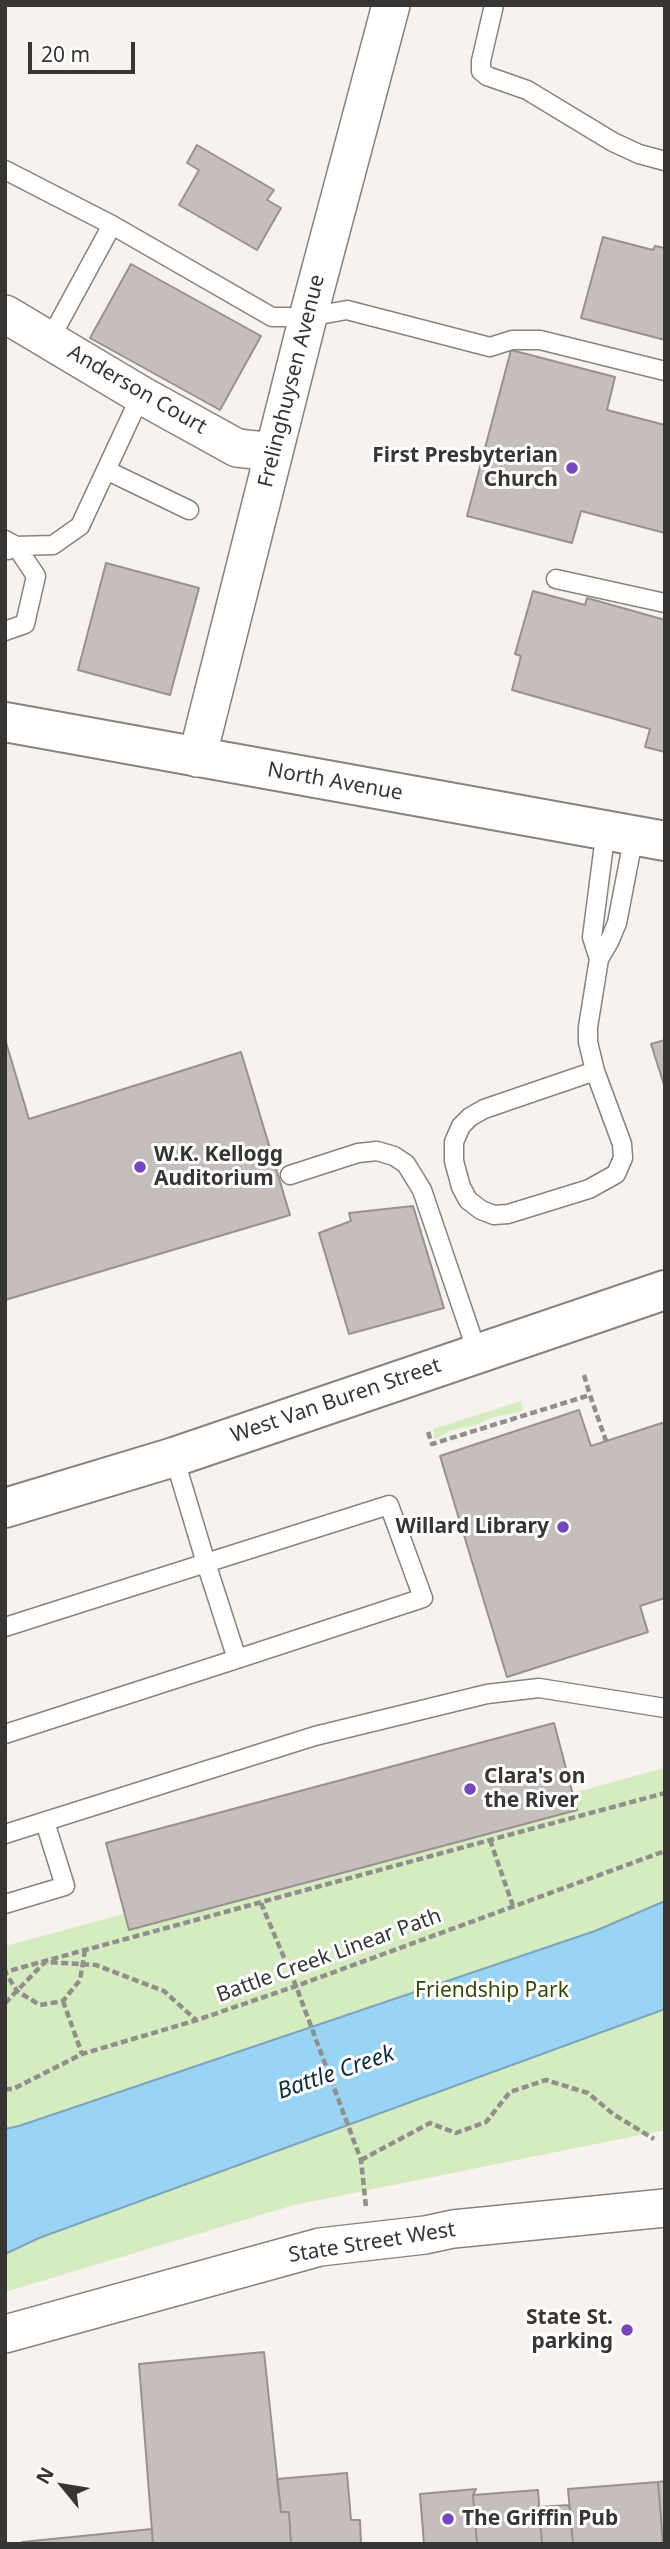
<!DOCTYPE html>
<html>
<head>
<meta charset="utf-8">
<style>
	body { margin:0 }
	#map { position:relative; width:670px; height:2549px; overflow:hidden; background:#f7f2ed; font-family:"Noto Sans",sans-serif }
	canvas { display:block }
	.frame { position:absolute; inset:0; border:7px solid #383634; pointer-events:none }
	.north { position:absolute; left:28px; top:2451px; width:70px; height:70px; -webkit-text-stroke:5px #fff; paint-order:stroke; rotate:300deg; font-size:19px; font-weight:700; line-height:28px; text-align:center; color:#383634 }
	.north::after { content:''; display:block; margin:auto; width:24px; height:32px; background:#383634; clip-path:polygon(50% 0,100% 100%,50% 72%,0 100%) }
	.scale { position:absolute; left:28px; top:42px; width:107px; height:32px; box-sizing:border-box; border:4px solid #383634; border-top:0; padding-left:9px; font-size:21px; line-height:24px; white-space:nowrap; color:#383634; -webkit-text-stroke:5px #fff; paint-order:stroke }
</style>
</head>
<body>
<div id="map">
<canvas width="670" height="2549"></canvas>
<div class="frame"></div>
<div class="north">N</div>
<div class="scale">20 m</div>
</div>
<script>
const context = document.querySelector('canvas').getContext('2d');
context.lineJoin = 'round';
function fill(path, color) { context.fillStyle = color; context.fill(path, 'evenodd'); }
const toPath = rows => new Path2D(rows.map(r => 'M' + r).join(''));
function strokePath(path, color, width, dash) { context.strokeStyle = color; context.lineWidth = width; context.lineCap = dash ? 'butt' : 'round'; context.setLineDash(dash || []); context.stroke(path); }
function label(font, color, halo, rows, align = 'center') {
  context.font = font + ' "Noto Sans",sans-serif'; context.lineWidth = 6; context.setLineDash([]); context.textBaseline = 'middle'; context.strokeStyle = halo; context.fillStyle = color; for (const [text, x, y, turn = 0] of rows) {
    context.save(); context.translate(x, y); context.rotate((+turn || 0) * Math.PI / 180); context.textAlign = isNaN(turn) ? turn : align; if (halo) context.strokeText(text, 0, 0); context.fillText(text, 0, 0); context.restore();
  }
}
fill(toPath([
	[521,1401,523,1409,519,1412,494,1417,476,1425,452,1430,435,1439,433,1429],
	[665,1768,665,2130,294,2205,5,2292,5,1946]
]), '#d5ebc0');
const water = toPath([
	[665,1901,665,2009,39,2238,5,2254,5,2129,19,2126,595,1931,665,1901]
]);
fill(water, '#9ad4f5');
strokePath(water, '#7da5bb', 2);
const building = toPath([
	[197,145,274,190,267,200,281,208,257,250,179,205,199,170,187,163,197,145],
	[603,237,653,250,655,246,665,248,665,340,581,318,603,237],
	[131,264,261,336,220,410,90,338,131,264],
	[511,350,615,377,607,410,665,425,665,533,581,511,572,543,467,516,511,350],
	[106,563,199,588,170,695,78,670,106,563],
	[533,591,585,605,587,598,665,620,665,752,645,747,650,729,512,690,521,656,515,654,533,591],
	[5,1039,29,1119,241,1052,290,1215,5,1300,5,1039],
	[665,1040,665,1088,651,1044,665,1040],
	[413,1206,444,1308,349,1334,319,1233,351,1221,349,1213,413,1206],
	[579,1410,591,1446,665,1422,665,1598,640,1606,648,1632,507,1677,440,1456,579,1410],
	[554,1723,577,1810,129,1930,106,1843,554,1723],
	[264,2352,281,2512,289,2512,291,2544,153,2544,139,2364,264,2352],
	[347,2473,351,2520,360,2520,361,2544,291,2544,289,2512,281,2512,277,2479,347,2473],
	[665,2481,665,2544,663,2544,658,2482,665,2481],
	[658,2482,663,2544,573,2544,568,2489,658,2482],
	[476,2489,473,2495,477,2544,424,2544,420,2494,476,2489],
	[538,2490,542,2544,477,2544,473,2495,538,2490],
	[569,2505,573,2544,542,2544,539,2507,569,2505],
	[152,2529,153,2544,22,2544,22,2542,152,2529]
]);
fill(building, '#c5bebc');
strokePath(building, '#989190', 2);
const lane = toPath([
	[494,5,481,61,481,71,487,76,527,90,613,142,639,154,665,161],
	[5,170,112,225,272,317,308,317,347,310,490,347,512,340,540,340,665,371],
	[50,339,112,225],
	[108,471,189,510],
	[5,540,16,546,53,545,80,526,141,395],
	[556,579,665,603],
	[5,631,25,624,36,576,16,546,8,550],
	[606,829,592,937,599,959,609,942,617,923,634,835],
	[595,1071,484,1109,470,1117,461,1126,454,1142,454,1161,461,1187,468,1200,481,1210,494,1215,508,1214,589,1189,616,1174,623,1158,622,1144,595,1071,588,1042,588,1027,599,959],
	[290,1175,358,1153,377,1151,394,1156,406,1164,422,1190,477,1352],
	[5,1627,206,1563,174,1457],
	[5,1734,237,1659,423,1598,389,1505,206,1563,237,1659],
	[5,1834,315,1736,487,1694,539,1688,665,1708],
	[5,1904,65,1886,45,1822]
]);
const street = toPath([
	[5,314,141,395,237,448,274,452],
	[197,758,308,317,391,5],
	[5,2334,320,2247,425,2235,453,2229,665,2208]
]);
const secondary = toPath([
	[5,722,665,841],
	[5,1508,174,1457,665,1290]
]);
strokePath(lane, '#87837e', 21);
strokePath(street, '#87837e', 40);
strokePath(secondary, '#87837e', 42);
strokePath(toPath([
	[584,1375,590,1395],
	[428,1432,432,1444,590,1395,606,1441],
	[490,1840,513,1906],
	[261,1903,296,1986,361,2160,366,2207],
	[85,1950,80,1980,63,2001,40,2005,17,1991,5,1972,85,1950,490,1840,665,1793],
	[63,2001,82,2054],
	[5,2003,45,1962,96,1965,164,1991,196,2020],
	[5,2089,13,2089,82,2054,197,2020,296,1986,665,1851],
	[361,2160,430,2123,456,2133,486,2122,510,2092,546,2080,588,2093,613,2114,654,2139]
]), '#928e8b', 4.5, [7, 3.5]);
strokePath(lane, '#fff', 18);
strokePath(street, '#fff', 37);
strokePath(secondary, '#fff', 38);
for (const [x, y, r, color] of [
	[572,468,7,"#7546be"],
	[140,1167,7,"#7546be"],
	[563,1527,7,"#7546be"],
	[470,1789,7,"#7546be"],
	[627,2330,7,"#7546be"],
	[448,2519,7,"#7546be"]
]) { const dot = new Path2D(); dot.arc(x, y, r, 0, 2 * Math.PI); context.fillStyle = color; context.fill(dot); strokePath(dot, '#fff', 2.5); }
label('21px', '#383634', '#fff', [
	["Frelinghuysen Avenue",292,381,-76],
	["Anderson Court",137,390,30],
	["North Avenue",335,782,10],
	["West Van Buren Street",336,1401,-19],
	["Battle Creek Linear Path",329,1956,-20],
	["State Street West",372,2243,-9]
]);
label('bold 21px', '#383634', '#fff', [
	["First Presbyterian",558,456],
	["Church",558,480],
	["W.K. Kellogg",154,1155,"left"],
	["Auditorium",154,1179,"left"],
	["Willard Library",549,1527],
	["Clara's on",484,1777,"left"],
	["the River",484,1801,"left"],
	["State St.",613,2318],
	["parking",613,2342],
	["The Griffin Pub",462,2519,"left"]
], 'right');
label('21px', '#304c03', '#fff', [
	["Friendship Park",492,1991]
]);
label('italic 23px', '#0d2f40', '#fff', [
	["Battle Creek",336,2073,-19]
]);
</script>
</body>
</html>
